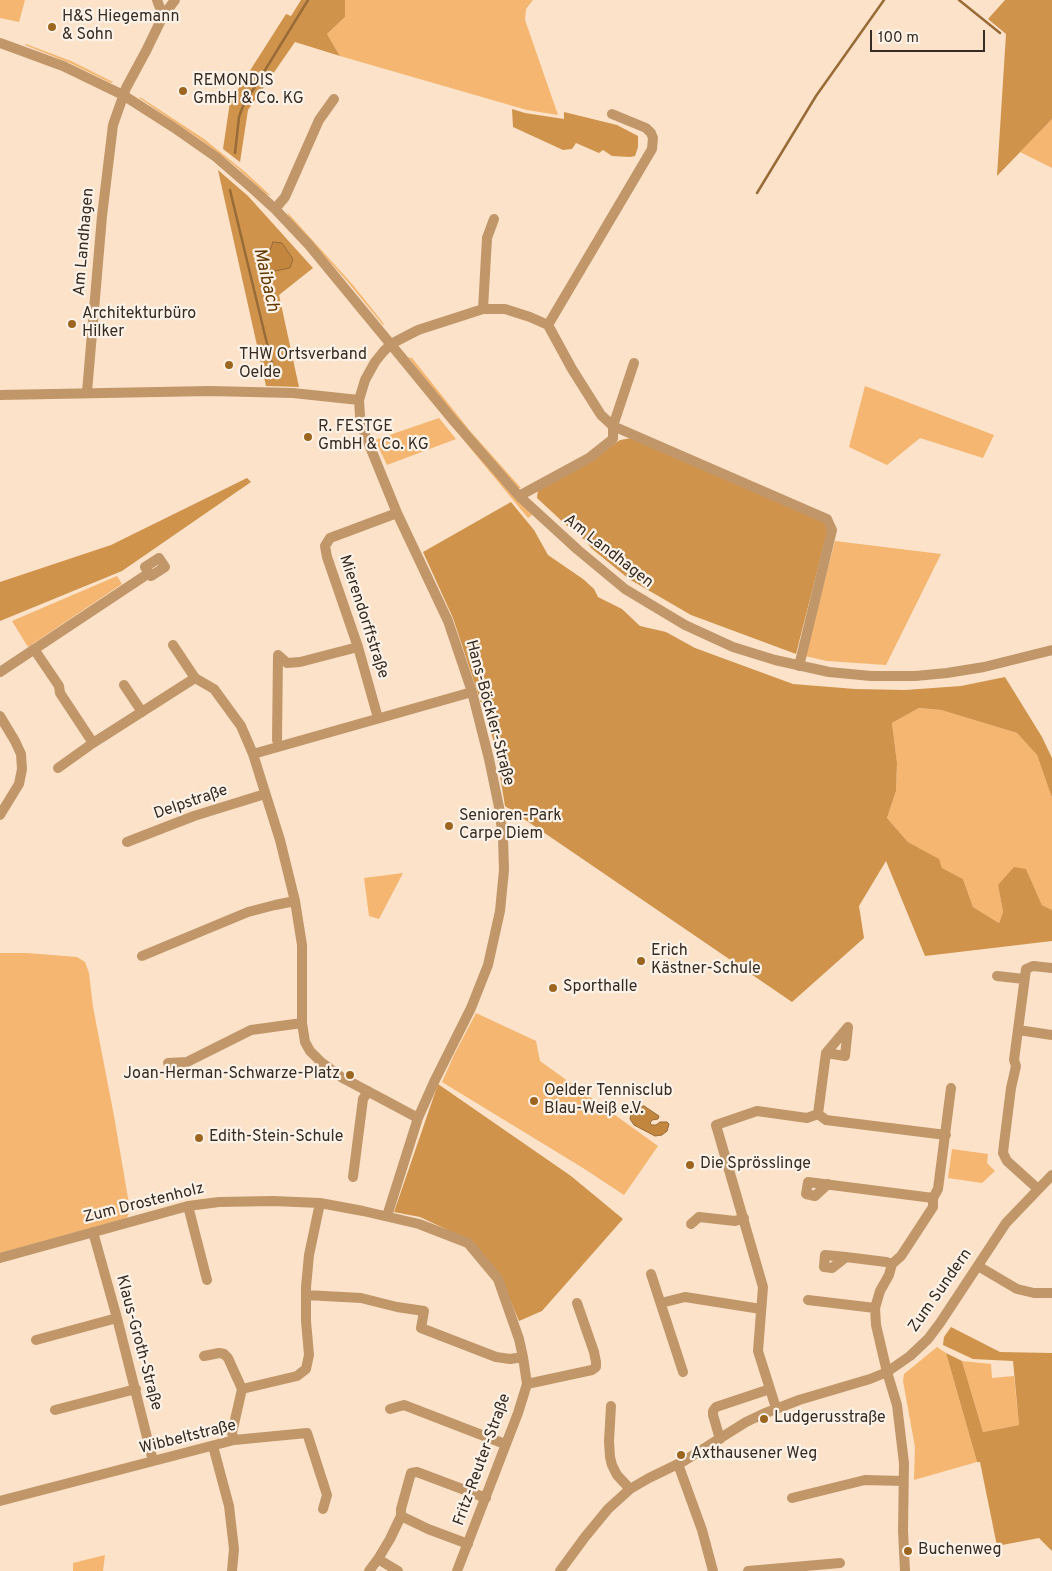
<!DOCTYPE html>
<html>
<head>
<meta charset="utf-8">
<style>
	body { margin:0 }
	#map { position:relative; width:1052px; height:1571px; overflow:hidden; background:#fbe2c9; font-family:Overpass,sans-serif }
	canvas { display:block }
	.scale { position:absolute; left:870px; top:30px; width:115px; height:22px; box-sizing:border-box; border:2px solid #352c23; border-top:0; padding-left:6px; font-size:15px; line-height:18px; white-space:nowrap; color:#352c23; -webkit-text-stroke:4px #fcf2e8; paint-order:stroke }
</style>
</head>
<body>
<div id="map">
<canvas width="1052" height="1571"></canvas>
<div class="scale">100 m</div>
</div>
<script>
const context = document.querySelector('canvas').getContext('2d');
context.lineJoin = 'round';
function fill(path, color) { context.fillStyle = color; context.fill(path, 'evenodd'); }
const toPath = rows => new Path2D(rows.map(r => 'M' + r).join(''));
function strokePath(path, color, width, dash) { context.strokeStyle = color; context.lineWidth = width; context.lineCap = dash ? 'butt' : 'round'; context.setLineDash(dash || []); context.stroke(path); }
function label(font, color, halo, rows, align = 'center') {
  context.font = font + ' Overpass,sans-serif'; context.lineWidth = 4.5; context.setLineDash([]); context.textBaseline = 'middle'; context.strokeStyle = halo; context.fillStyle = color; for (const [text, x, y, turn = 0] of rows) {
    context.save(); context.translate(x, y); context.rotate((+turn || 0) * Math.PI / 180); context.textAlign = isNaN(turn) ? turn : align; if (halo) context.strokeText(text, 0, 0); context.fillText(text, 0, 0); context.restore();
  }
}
fill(toPath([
	[0,0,25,0,19,22,0,18],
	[345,0,533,0,526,9,525,20,558,115,527,110,340,56,327,34,345,17],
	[26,44,71,61,113,82,111,83,70,63,25,45],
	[140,97,204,139,245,172,271,196,266,194,234,165,201,140,139,98],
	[1052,119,1052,168,1020,152],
	[287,212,353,285,384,324,383,325,347,281,289,217],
	[408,357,412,358,471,432,521,488,518,488,456,417],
	[408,373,531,513,532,515,528,518],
	[865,386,994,435,983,458,920,438,887,465,849,447],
	[439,418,456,439,387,465,375,440],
	[835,541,941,554,886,665,827,661,805,656],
	[117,576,122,584,28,647,12,621],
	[919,708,941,710,1017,733,1037,755,1052,798,1052,910,1042,905,1026,869,998,885,1003,912,999,923,973,907,963,879,942,868,938,859,908,842,887,818,896,791,897,763,892,723],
	[403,873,379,919,369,916,364,878],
	[0,953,27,953,77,957,85,962,89,973,93,1007,114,1116,129,1204,129,1212,127,1218,0,1253],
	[476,1013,536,1041,540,1061,658,1146,624,1195,583,1168,442,1082,454,1055],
	[952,1149,988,1154,987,1163,995,1171,982,1183,948,1178],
	[937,1347,946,1353,977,1462,914,1480,915,1447,903,1381,904,1374],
	[962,1361,991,1364,992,1378,1014,1376,1019,1425,983,1432],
	[105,1555,103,1571,73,1571,73,1563]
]), '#f4b670');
fill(toPath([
	[301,0,345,0,345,17,327,34,340,56,295,42,248,110,240,162,223,149,230,102,286,14,291,16],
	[1005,0,1052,0,1052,119,997,176,1006,34,988,19],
	[512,109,525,113,564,119,564,112,617,125,638,136,638,147,635,156,630,157,612,156,603,150,599,153,576,143,572,149,563,150,513,127],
	[218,170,248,196,313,268,279,295,299,387,266,386],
	[632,438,824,521,828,528,796,654,691,615,629,579,591,548,587,542,565,524,537,498,538,490,590,462,620,440],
	[247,478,251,482,122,571,0,621,0,582,111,545],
	[511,502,534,530,548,555,583,579,594,589,598,597,622,609,640,626,666,632,695,648,793,684,855,689,905,690,961,686,1005,677,1042,737,1052,758,1052,798,1037,755,1017,733,941,710,919,708,892,723,897,763,896,791,887,818,908,842,939,859,942,868,963,879,973,907,999,923,1003,912,998,885,1014,867,1026,869,1042,905,1052,910,1052,941,925,956,886,861,859,906,864,938,792,1002,505,806,495,745,453,618,423,552],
	[438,1084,571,1176,623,1219,542,1311,519,1321,500,1276,469,1240,420,1217,394,1212],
	[951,1327,1000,1352,1052,1353,1052,1551,1039,1538,997,1546,980,1462,977,1462,946,1353,962,1361,983,1432,1019,1425,1013,1361,973,1359,943,1345,944,1337]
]), '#d0934c');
const water = toPath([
	[273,242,282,243,293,259,290,268,270,272,264,266,273,242],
	[644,1106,659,1116,658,1119,652,1120,650,1123,652,1125,656,1125,660,1122,667,1122,669,1124,667,1131,662,1135,655,1136,634,1125,630,1119,631,1114,635,1109,639,1107,644,1106]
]);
fill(water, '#c2863f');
strokePath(water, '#986b37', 1);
strokePath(toPath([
	[959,0,1000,33],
	[235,153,239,117,243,106,308,0],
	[230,190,275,377],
	[757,193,816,96,884,0]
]), '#986b37', 2.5);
strokePath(toPath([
	[157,0,163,16],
	[0,43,63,66,123,95,173,127,216,157,253,189,275,209,309,245,453,420,519,496,578,550,625,589,685,625,733,647,775,660,829,672,871,676,915,676,947,673,984,667,1052,650],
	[275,209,285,197,319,120,334,99],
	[483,309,487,238,494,219],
	[548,325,572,369,601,415,613,426,827,519,832,530,799,666],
	[87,392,102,216,113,125,126,88,146,51,163,16,175,0],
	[0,395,210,391,293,393,359,400],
	[519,496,589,458,613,439,613,426,634,363],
	[159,558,165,567,151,576,145,567,159,558],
	[173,645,195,678],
	[34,649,59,686,60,693,93,743],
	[0,672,149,573],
	[124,685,142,712],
	[0,716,15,741,21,754,22,769,19,784,0,815],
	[378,718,358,647,327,557,325,546,330,538,397,513],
	[277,740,278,655,287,663,300,662,358,647],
	[253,754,472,692],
	[58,768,93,743,195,678,214,689,241,726,253,754,280,840,295,901,302,945,302,1023,305,1042,310,1051,321,1062,341,1077,418,1118],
	[127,842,194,816,265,794],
	[142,956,248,912,275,905,295,901],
	[997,976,1024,979],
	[1018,1030,1052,1035],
	[168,1063,187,1062,251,1030,302,1023],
	[818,1114,826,1053,848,1027,845,1056,826,1053],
	[818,1114,826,1120,946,1135],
	[353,1177,363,1099,368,1091],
	[828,1184,815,1196,806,1194,808,1182,933,1198],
	[1038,1189,1007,1161,1003,1153,1004,1144,1011,1088,1016,1066,1014,1060,1026,969,1033,966,1052,968],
	[188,1206,207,1280],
	[387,1216,418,1118,434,1082,471,1008,488,965,500,911,504,870,503,838,499,807,489,759,472,692,448,621,397,513,364,432,360,416,359,400,365,380,375,362,383,352,391,344,418,330,483,309,505,309,530,317,548,325,652,149,653,138,651,133,646,128,612,114],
	[691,1224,699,1217,735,1221,744,1218],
	[93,1232,117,1318,153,1461],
	[846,1257,832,1268,824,1267,825,1255,846,1257,886,1262,892,1264],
	[0,1258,188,1206,219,1202,273,1201,320,1203,363,1211,419,1224,468,1243,498,1279,519,1339,523,1357,527,1384,518,1413,457,1571],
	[978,1266,1017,1289,1034,1293,1052,1293],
	[651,1274,683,1372],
	[306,1295,361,1298,397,1307,424,1311,421,1328,496,1357,510,1359,523,1357],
	[808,1300,875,1308],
	[661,1303,685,1297,761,1309],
	[36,1340,117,1318],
	[204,1356,219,1353,224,1354,228,1358,242,1389,232,1433,234,1440],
	[527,1384,592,1370,596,1367,596,1362,594,1352,577,1303],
	[242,1389,297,1376,306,1369,309,1355,306,1321,306,1287,309,1255,320,1203],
	[611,1406,609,1441,610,1457,612,1465,617,1475,630,1489],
	[776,1408,758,1351,763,1287,716,1125,757,1111,807,1118,818,1114],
	[390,1409,404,1405,505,1444],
	[55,1410,136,1389],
	[720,1439,713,1415,713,1411,716,1407,770,1389],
	[213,1446,229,1506,234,1549,232,1571],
	[678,1464,702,1530,713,1571],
	[792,1498,865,1480,903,1481],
	[0,1501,234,1440,307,1433,327,1495,323,1509],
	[401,1516,428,1529,468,1544],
	[378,1559,398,1571],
	[369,1571,378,1559,390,1539,401,1516,401,1509,411,1473,417,1472,486,1498],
	[560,1571,585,1537,608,1509,630,1489,649,1478,684,1461,746,1422,763,1414,799,1400,870,1379,887,1372,910,1356,928,1339,940,1323,1006,1223,1052,1175],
	[748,1571,840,1563],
	[905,1571,903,1531,904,1463,897,1405,887,1372,876,1325,875,1308,880,1291,889,1275,892,1264,901,1256,933,1207,933,1198,938,1189,951,1088]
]), '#c1976a', 10);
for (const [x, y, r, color] of [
	[52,27,5,"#9c6620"],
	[183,91,5,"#9c6620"],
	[72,324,5,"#9c6620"],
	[229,365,5,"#9c6620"],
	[308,437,5,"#9c6620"],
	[449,826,5,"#9c6620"],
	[641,961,5,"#9c6620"],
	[553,988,5,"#9c6620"],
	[350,1075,5,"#9c6620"],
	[534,1101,5,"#9c6620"],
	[199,1138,5,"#9c6620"],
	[690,1165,5,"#9c6620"],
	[764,1419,5,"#9c6620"],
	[681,1455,5,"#9c6620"],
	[908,1551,5,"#9c6620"]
]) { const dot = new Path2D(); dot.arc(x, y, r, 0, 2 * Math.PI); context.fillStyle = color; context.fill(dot); strokePath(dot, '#fcf2e8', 2); }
label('16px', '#352c23', '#fcf2e8', [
	["H&S Hiegemann",62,18],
	["& Sohn",62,36],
	["REMONDIS",193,82],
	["GmbH & Co. KG",193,100],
	["Architekturbüro",82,315],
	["Hilker",82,333],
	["THW Ortsverband",239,356],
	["Oelde",239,374],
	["R. FESTGE",318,428],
	["GmbH & Co. KG",318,446],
	["Senioren-Park",459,817],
	["Carpe Diem",459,835],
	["Erich",651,952],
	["Kästner-Schule",651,970],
	["Sporthalle",563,988],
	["Joan-Herman-Schwarze-Platz",340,1075,"right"],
	["Oelder Tennisclub",544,1092],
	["Blau-Weiß e.V.",544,1110],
	["Edith-Stein-Schule",209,1138],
	["Die Sprösslinge",700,1165],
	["Ludgerusstraße",774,1419],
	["Axthausener Weg",691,1455],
	["Buchenweg",918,1551]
], 'left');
label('16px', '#352c23', '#fcf2e8', [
	["Am Landhagen",85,242,-85],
	["Am Landhagen",608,552,38],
	["Mierendorffstraße",363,617,72],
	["Hans-Böckler-Straße",489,713,75],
	["Delpstraße",191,803,-19],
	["Zum Drostenholz",144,1204,-14],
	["Zum Sundern",941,1291,-55],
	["Klaus-Groth-Straße",138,1343,75],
	["Wibbeltstraße",188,1438,-14],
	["Fritz-Reuter-Straße",483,1460,-70]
]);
label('italic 18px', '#623a00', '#fcf2e8', [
	["Maibach",265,280,77]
]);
</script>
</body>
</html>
